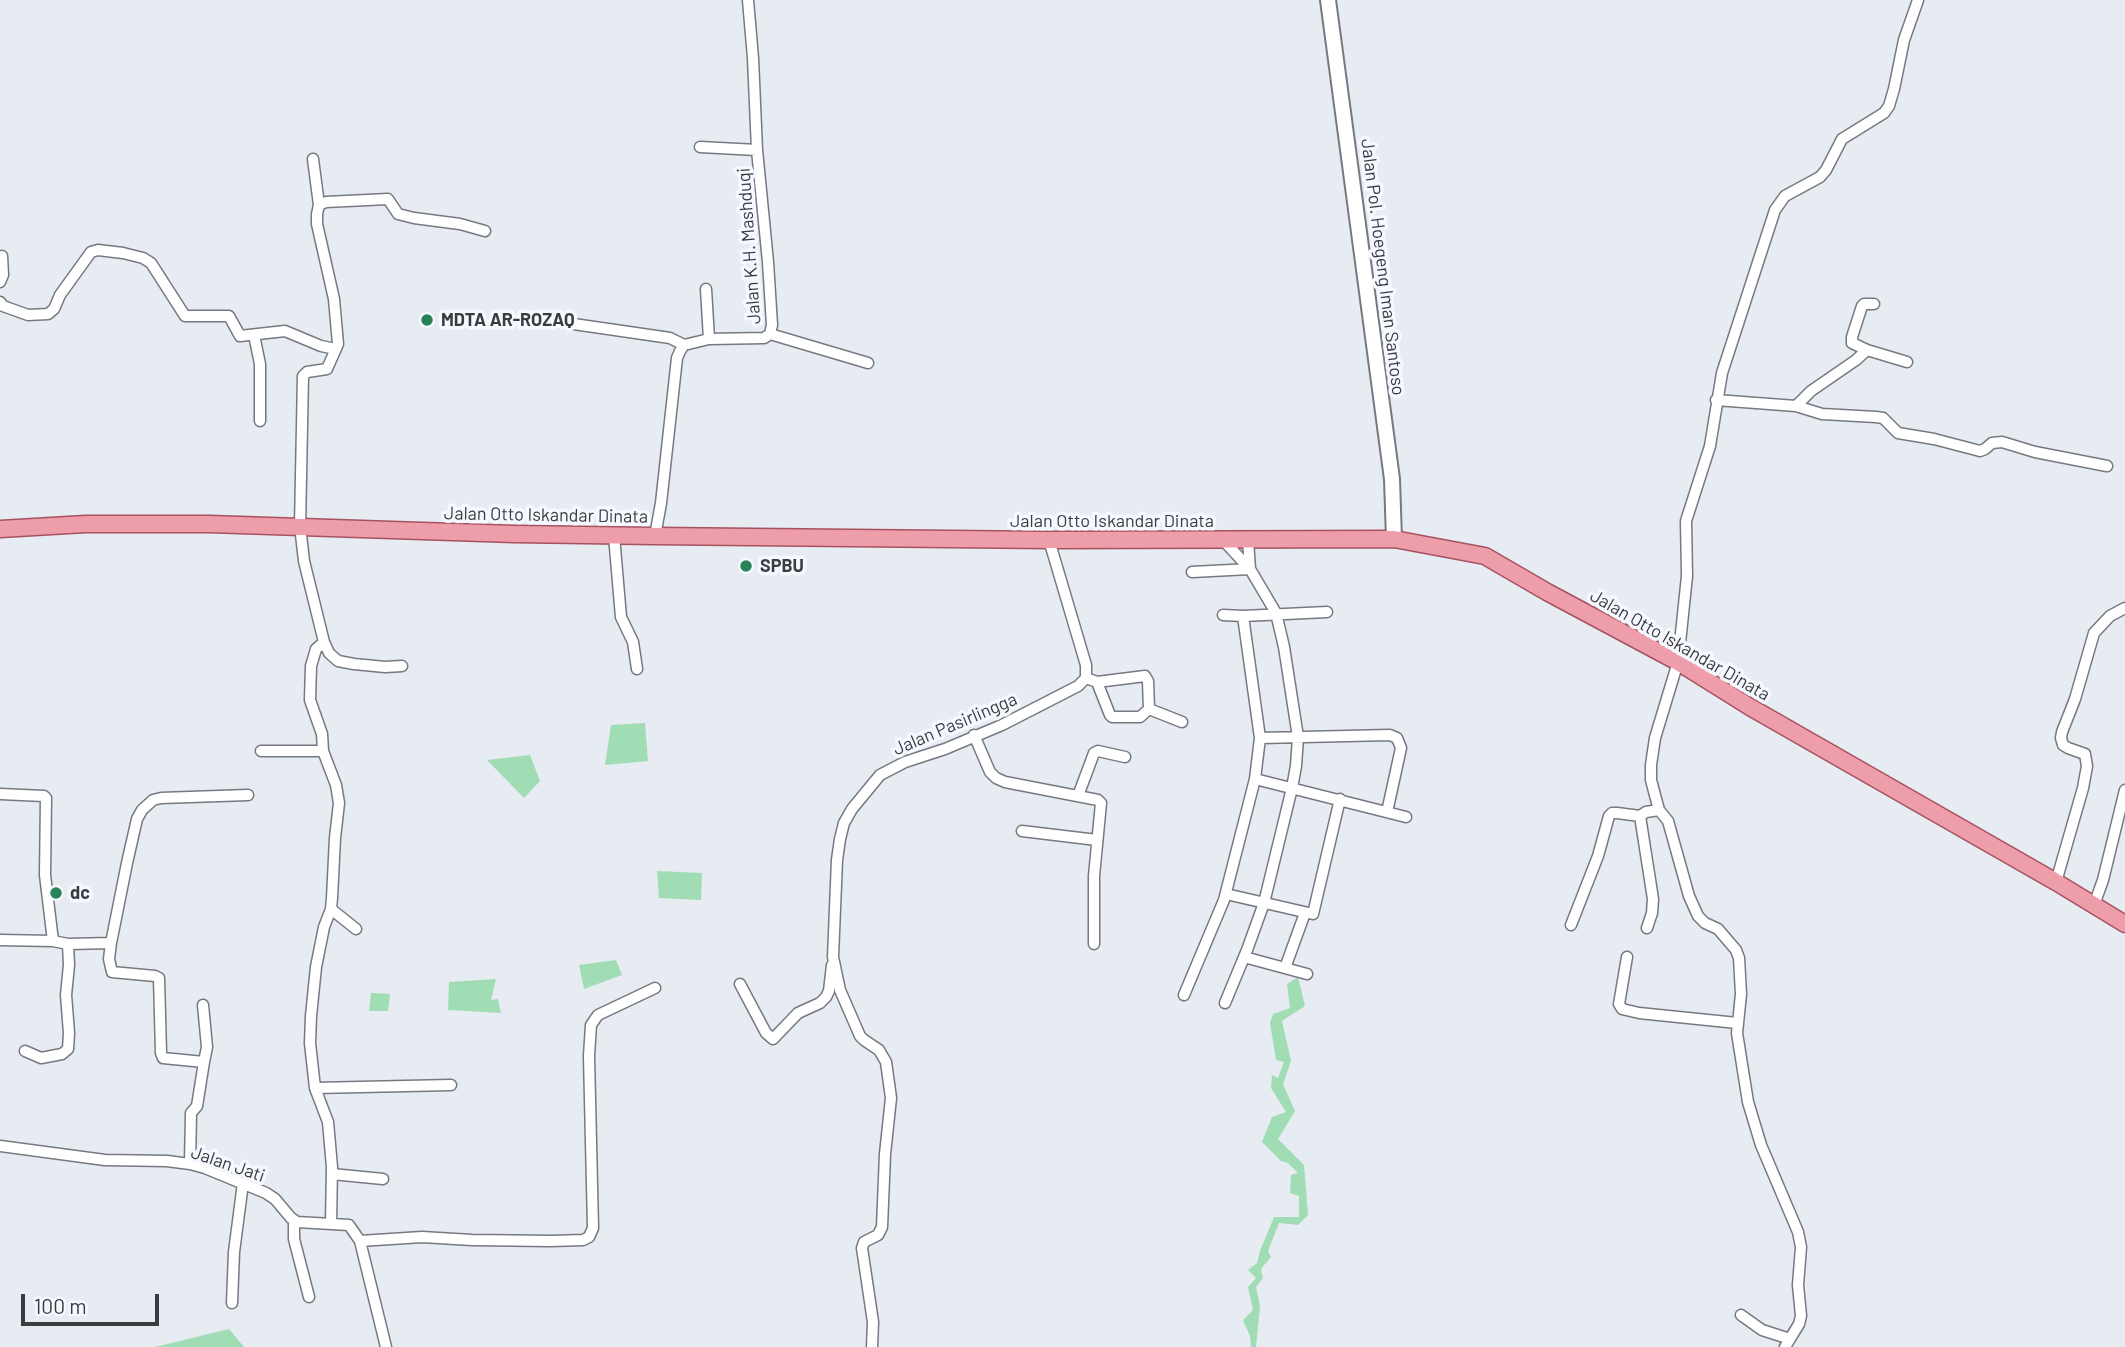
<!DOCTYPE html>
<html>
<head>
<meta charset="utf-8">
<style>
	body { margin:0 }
	#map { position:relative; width:2125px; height:1347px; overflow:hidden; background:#e7ebf2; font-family:Barlow,sans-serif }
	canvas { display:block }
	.scale { position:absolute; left:21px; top:1294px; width:138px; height:32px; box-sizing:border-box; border:4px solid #3b3c3f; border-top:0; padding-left:9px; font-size:21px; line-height:24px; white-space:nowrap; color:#3b3c3f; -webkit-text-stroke:5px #f5f8fe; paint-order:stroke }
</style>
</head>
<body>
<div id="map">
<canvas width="2125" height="1347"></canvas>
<div class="scale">100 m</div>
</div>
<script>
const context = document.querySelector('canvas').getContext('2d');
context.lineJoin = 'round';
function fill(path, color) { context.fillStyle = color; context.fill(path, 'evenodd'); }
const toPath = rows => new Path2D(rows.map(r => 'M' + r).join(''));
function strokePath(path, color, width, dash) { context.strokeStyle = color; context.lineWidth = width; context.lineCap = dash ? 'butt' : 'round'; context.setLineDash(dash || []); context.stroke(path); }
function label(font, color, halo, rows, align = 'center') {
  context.font = font + ' Barlow,sans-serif'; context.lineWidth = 7; context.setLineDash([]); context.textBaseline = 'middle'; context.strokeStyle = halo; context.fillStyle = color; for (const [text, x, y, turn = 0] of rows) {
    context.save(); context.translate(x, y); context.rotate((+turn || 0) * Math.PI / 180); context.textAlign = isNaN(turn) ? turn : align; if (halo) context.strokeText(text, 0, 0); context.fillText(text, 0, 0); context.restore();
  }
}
fill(toPath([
	[645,723,648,761,605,765,611,725],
	[530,755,540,781,524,798,487,760],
	[657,871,702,873,701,900,659,898],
	[616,960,622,975,584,989,579,965],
	[1298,977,1305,1006,1282,1021,1291,1061,1283,1084,1295,1111,1278,1139,1304,1165,1308,1215,1298,1225,1279,1223,1268,1251,1271,1257,1261,1269,1263,1278,1256,1287,1260,1306,1256,1347,1251,1347,1250,1336,1243,1320,1253,1310,1248,1287,1256,1278,1248,1270,1257,1263,1260,1251,1274,1217,1299,1217,1299,1196,1290,1193,1291,1175,1298,1173,1288,1163,1281,1161,1262,1142,1272,1117,1286,1112,1271,1088,1272,1075,1278,1078,1284,1062,1276,1060,1270,1023,1273,1014,1290,1008,1287,984],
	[496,979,491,1000,498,999,501,1013,448,1010,449,982],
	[371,993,390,994,388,1011,369,1011],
	[229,1329,244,1347,155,1347]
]), '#a0ddb4');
const street = toPath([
	[700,147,757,150],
	[313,159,319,205],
	[0,282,3,275,2,256],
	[706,289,709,339],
	[0,302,3,306,28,315,48,314,54,309,60,295,91,252,98,250,123,253,143,258,151,263,185,316,229,316,240,336,285,331,321,346,336,349],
	[553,321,670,338,684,345],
	[770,334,868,363],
	[254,335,260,364,260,421],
	[1867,350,1907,362],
	[1716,400,1796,406,1822,414,1876,417,1883,418,1898,433,1934,439,1980,451,1985,449,1992,443,2002,442,2035,452,2107,466],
	[1796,406,1811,391,1856,360,1867,350,1852,343,1852,337,1862,306,1864,304,1874,304],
	[614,536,621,617,633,642,637,669],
	[655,536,661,503,677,358,680,351,684,345,709,339,764,338,770,334,772,325,768,262,757,150,753,58,748,0],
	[1224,541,1249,568],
	[1192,572,1250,569],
	[1223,615,1243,616],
	[324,642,316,649,311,666,310,700,322,734,323,751,336,785,339,803,335,838,332,898,331,909,324,927,316,967,311,1016,310,1043,315,1088,328,1122,332,1167,331,1224],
	[402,666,385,667,354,664,338,661,329,653,324,642,304,561,300,526,303,376,307,372,327,369,338,344,334,299,317,224,317,214,319,205,326,202,388,199,398,214,414,218,460,224,485,231],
	[1086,678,1097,682,1145,676,1148,681,1149,709,1140,717,1112,717,1110,715,1097,682],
	[1149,709,1182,722],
	[974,735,990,772,996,778,1005,782,1098,800,1101,803,1094,876,1094,944],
	[1260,738,1390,735,1397,738,1401,748,1387,812],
	[261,751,323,751],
	[1255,779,1406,817],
	[0,794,44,796,46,798,45,875,53,941,68,944,69,965,66,995,69,1033,68,1049,62,1054,41,1058,25,1051],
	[1078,796,1094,753,1098,751,1125,757],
	[1640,816,1653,899,1652,913,1647,928],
	[1022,831,1097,840],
	[2056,882,2083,788,2087,766,2085,754,2068,748,2063,745,2061,738,2062,732,2075,699,2094,633,2110,616,2125,608],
	[1226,894,1313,914,1340,799],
	[2094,905,2103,880,2125,790],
	[331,909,356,929],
	[1571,925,1598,856,1609,816,1612,813,1617,813,1640,816,1646,812,1659,810],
	[0,940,53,941],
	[68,944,111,943],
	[1244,957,1307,974],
	[1627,957,1619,1004,1622,1009,1639,1013,1737,1023],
	[1285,968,1305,913],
	[740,984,766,1033,773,1039,798,1013,820,1003,826,997,829,991,832,965],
	[1184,995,1224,900,1255,779,1260,738,1243,616,1327,612],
	[1225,1003,1247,950,1264,903,1292,788,1296,766,1298,737,1284,647,1276,613,1250,569,1248,540],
	[203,1005,207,1047,204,1062],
	[315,1088,451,1085],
	[0,1146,105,1160,167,1161,190,1164,205,1168,266,1193,275,1199,291,1218,297,1222,349,1225,360,1241,386,1347],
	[190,1164,191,1113,197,1106,204,1062,163,1058,161,1053,159,978,155,976,112,972,109,959,111,943,127,863,137,819,142,810,153,800,161,798,248,795],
	[332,1174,383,1179],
	[294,1221,294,1239,309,1297],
	[360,1241,422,1237,472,1240,551,1241,583,1240,589,1237,593,1228,589,1056,591,1025,598,1015,655,988],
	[232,1303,234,1252,243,1183],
	[1741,1315,1762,1330,1790,1339],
	[872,1347,873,1322,862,1248,864,1242,878,1235,882,1227,885,1154,891,1098,886,1062,879,1050,864,1040,860,1036,840,990,833,957,837,860,840,839,844,823,852,809,880,775,905,762,945,749,1002,725,1078,686,1086,678,1086,665,1049,540],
	[1785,1347,1799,1324,1801,1316,1798,1285,1801,1247,1798,1232,1761,1145,1748,1102,1737,1033,1741,994,1739,958,1736,950,1718,929,1705,923,1698,916,1689,896,1668,821,1659,810,1651,780,1651,765,1655,738,1678,662,1687,576,1686,521,1710,446,1722,373,1775,210,1785,196,1820,177,1826,170,1842,139,1884,113,1889,106,1894,89,1904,40,1918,0]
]);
const secondary = toPath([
	[1328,0,1392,479,1394,539]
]);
const primary = toPath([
	[0,529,86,524,209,524,514,534,655,536,1049,540,1394,539,1485,556,1547,592,1678,662,1750,707,2056,882,2125,924]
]);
strokePath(street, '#767980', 13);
strokePath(secondary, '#767980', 18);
strokePath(primary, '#a75260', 19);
strokePath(street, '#fff', 10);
strokePath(secondary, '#fff', 14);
strokePath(primary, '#ed9eaa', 16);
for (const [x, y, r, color] of [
	[427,320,7,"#288359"],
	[746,566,7,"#288359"],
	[56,893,7,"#288359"]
]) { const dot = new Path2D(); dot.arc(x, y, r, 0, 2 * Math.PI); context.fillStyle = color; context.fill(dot); strokePath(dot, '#f5f8fe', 2.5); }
label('18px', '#3b3c3f', '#f5f8fe', [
	["Jalan K.H. Mashduqi",749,246,-94],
	["Jalan Pol. Hoegeng Iman Santoso",1383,267,83],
	["Jalan Otto Iskandar Dinata",546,515,1],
	["Jalan Otto Iskandar Dinata",1112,521],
	["Jalan Otto Iskandar Dinata",1680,645,30],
	["Jalan Pasirlingga",955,724,-23],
	["Jalan Jati",228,1164,19]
]);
label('bold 18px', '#3b3c3f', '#f5f8fe', [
	["MDTA AR-ROZAQ",441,320],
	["SPBU",760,566],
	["dc",70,893]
], 'left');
</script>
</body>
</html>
